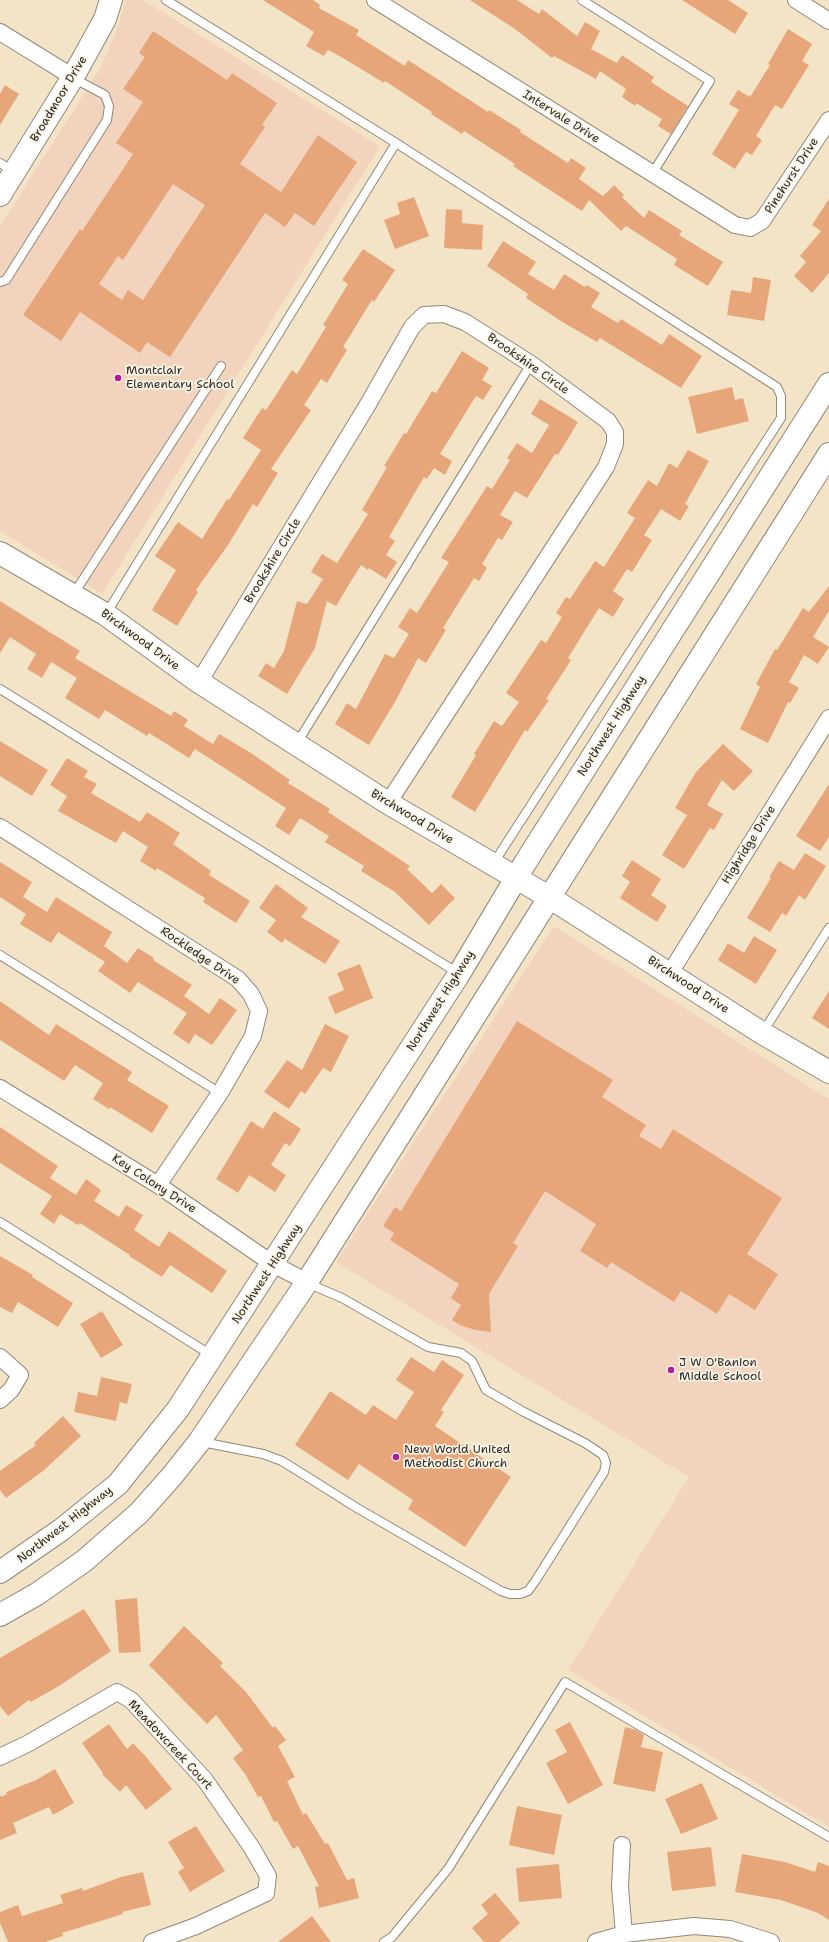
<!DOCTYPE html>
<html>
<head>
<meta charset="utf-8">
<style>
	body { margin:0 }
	canvas { display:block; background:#f4e4c7 }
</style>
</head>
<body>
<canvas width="829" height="1942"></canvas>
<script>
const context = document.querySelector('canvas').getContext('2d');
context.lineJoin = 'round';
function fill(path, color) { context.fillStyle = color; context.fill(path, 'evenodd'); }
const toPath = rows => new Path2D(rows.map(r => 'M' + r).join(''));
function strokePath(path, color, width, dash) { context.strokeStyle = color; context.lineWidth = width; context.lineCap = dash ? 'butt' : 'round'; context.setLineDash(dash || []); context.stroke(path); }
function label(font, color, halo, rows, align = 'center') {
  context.font = font + ' "Shantell Sans",sans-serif'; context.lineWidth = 3.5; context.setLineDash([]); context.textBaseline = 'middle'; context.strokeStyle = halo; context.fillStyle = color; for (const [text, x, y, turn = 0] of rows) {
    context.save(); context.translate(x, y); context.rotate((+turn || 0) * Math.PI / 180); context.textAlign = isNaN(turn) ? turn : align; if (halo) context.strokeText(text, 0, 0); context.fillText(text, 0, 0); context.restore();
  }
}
fill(toPath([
	[125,0,143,0,380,146,102,594,0,531,0,226,101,67,118,27],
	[554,926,829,1099,829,1827,568,1670,689,1477,336,1262]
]), '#f2d4be');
fill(toPath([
	[263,0,313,0,320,5,319,8,359,30,356,35,405,66,408,60,488,112,489,110,521,130,520,132,568,163,571,158,586,168,579,179,603,196,614,185,624,195,622,197,644,218,649,210,682,231,679,235,723,262,708,286,674,265,677,259,626,226,621,231,589,200,582,211,513,166,515,164,464,131,462,134,431,114,432,112,385,81,384,83,343,58,328,50,324,56,306,46,314,32],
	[470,0,517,0,539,14,542,9,577,36,585,22,600,31,591,49,617,63,622,55,654,77,651,82,688,106,671,134,658,126,662,119,636,103,635,106,622,97,626,89,600,71,596,79,554,56,552,58,515,29],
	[682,0,728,0,748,13,735,34],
	[788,29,812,44,802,61,809,65,782,109,775,105,756,136,762,140,752,155,746,152,735,169,712,154,739,110,729,104,738,90,750,97,770,65,768,64],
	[153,31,227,80,232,73,277,103,262,125,265,127,240,164,281,192,318,135,357,162,314,226,295,213,285,227,265,213,170,357,147,342,140,353,80,312,61,341,23,315,80,229,82,231,133,154,116,143,143,102,123,89,145,57,139,53],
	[173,184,205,205,143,300,128,290,122,300,99,284,118,256,123,260],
	[5,85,19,94,0,125,0,94],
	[414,197,429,236,395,249,384,220,400,214,397,203],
	[829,199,829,273,812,293,794,276,806,262,800,256,821,231,812,225],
	[446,209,462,210,462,223,483,225,482,250,444,248],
	[503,241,536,262,528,274,554,290,564,274,585,287,587,285,600,293,591,307,618,323,621,319,662,345,669,334,702,356,681,388,600,338,597,342,564,323,526,298,528,294,487,266],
	[363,249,395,270,374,302,372,300,343,347,347,350,327,383,321,379,304,405,311,410,271,469,278,473,257,507,253,504,228,545,196,590,198,592,177,626,152,610,176,570,155,556,178,522,202,539,227,499,229,500,261,450,243,438,262,408,266,410,292,370,297,374,326,327,323,325,348,284,342,280],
	[753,277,771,280,764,321,727,315,731,290,751,293],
	[462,351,489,368,482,380,492,386,483,400,476,396,440,454,452,461,445,475,434,468,427,479,424,477,389,537,395,541,386,555,397,562,386,579,369,568,368,570,361,565,336,606,327,601,315,648,287,694,258,676,266,663,274,668,284,651,297,601,307,604,323,579,311,572,322,554,337,563,368,514,362,510,387,467,384,466,404,433,406,434,432,391,436,393],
	[732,387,735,400,743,398,749,421,697,434,688,397],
	[540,399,578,422,558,455,555,454,527,498,515,491,500,515,513,522,502,540,498,538,482,564,487,568,479,581,474,578,443,628,446,630,426,663,418,658,395,702,369,745,335,724,347,703,356,709,385,654,394,658,409,634,398,627,410,608,417,613,449,562,441,558,487,486,492,489,510,460,507,458,517,443,532,453,549,425,531,414],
	[688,450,709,461,685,504,689,506,680,521,661,509,644,535,652,540,632,572,627,569,613,591,624,599,613,617,599,608,568,658,571,660,546,699,549,700,527,732,525,730,475,812,451,797,476,755,474,754,494,721,502,726,519,702,506,693,541,640,546,643,562,617,556,613,566,597,570,599,595,561,604,567,635,518,627,513,648,480,657,486,669,463,677,468],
	[829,586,829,611,813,637,829,647,818,664,804,655,789,682,799,688,790,703,788,702,768,743,740,729,760,687,756,684,775,649,777,650,803,608,809,612],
	[0,601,80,651,75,658,171,716,174,711,188,720,184,726,213,744,219,734,251,753,290,780,288,783,330,809,328,812,410,866,407,869,432,893,441,884,455,898,429,925,395,892,361,871,364,866,325,842,329,836,300,818,289,835,275,826,286,808,195,749,189,758,149,733,147,736,105,710,99,719,65,698,77,678,51,662,42,678,27,669,36,654,10,637,0,653],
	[0,741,48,770,32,796,0,776],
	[723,744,753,771,734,791,722,780,707,805,723,814,714,830,710,828,684,869,662,855,687,815,675,808,696,772],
	[67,758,88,771,84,777,97,784,91,793,140,822,147,812,180,833,173,844,211,871,209,875,250,901,236,923,203,902,205,898,157,868,156,871,140,861,148,847,123,831,116,843,58,811,67,796,50,785],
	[829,784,829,837,820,851,796,836],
	[805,853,826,866,805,900,799,895,786,916,782,913,770,932,747,918,771,878,769,877,779,861,794,870],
	[632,860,661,879,651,895,667,906,657,922,620,898,630,882,622,876],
	[0,862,32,882,23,897,47,912,56,897,112,932,104,946,127,963,138,948,154,958,153,960,192,985,184,996,209,1014,220,998,237,1010,212,1045,195,1034,189,1044,173,1033,187,1013,138,982,130,993,98,971,105,962,58,932,51,943,20,924,26,914,0,897],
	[276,884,308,908,301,917,340,941,325,964,285,939,282,943,267,932,276,920,259,908],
	[754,936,777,950,756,984,718,960,728,943,744,953],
	[360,964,373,998,335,1014,328,997,344,990,337,973],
	[829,991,829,1029,812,1018],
	[0,1001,49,1035,56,1024,132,1072,127,1080,169,1106,152,1133,110,1107,109,1109,93,1099,103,1083,75,1065,64,1081,0,1040],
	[517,1021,613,1080,602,1097,646,1125,639,1136,661,1149,673,1129,782,1198,747,1254,778,1274,755,1310,729,1294,717,1314,681,1291,674,1302,611,1262,607,1268,580,1251,596,1224,545,1191,513,1243,518,1246,489,1294,491,1332,475,1330,460,1325,452,1320,461,1305,451,1298,459,1284,390,1240,394,1233,383,1226,395,1207,401,1211],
	[325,1024,349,1036,331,1072,323,1068,305,1094,301,1091,289,1109,264,1092,287,1060,302,1070],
	[274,1111,301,1129,290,1146,285,1143,271,1165,286,1175,275,1192,249,1175,238,1193,216,1179,251,1121,263,1129],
	[0,1127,58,1166,50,1178,76,1195,86,1179,101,1190,94,1201,119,1217,126,1205,143,1215,134,1230,159,1247,169,1231,227,1271,212,1293,170,1265,162,1277,129,1256,130,1255,80,1223,78,1225,60,1214,54,1224,40,1214,52,1196,0,1163],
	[0,1256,33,1275,32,1277,73,1303,58,1327,18,1302,12,1313,0,1307],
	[102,1311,123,1345,101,1358,80,1324],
	[411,1357,434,1372,442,1360,464,1375,441,1410,444,1412,435,1426,511,1477,465,1547,408,1509,413,1500,359,1464,348,1480,295,1445,330,1391,366,1415,373,1405,396,1420,414,1392,396,1380],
	[101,1377,132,1384,127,1404,120,1402,116,1421,74,1412,78,1392,97,1396],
	[63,1416,81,1436,43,1471,6,1498,0,1490,0,1471,36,1445,34,1443],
	[137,1598,141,1652,119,1653,115,1600],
	[84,1609,111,1651,59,1686,31,1702,29,1700,8,1716,0,1706,0,1658],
	[184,1626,223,1663,220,1666,246,1692,273,1728,275,1726,286,1740,278,1746,295,1777,287,1781,303,1815,306,1813,325,1844,328,1843,347,1880,354,1878,359,1898,319,1908,315,1887,319,1886,298,1846,293,1849,277,1821,274,1822,261,1796,258,1797,245,1774,233,1758,243,1750,216,1715,207,1724,149,1665],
	[570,1722,603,1785,568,1804,546,1763,567,1752,555,1730],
	[109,1724,127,1749,133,1743,147,1758,172,1789,146,1810,126,1785,120,1792,102,1774,103,1773,82,1743],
	[625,1727,636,1730,644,1735,641,1747,663,1752,655,1792,613,1784],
	[55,1769,74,1803,53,1815,49,1807,13,1823,17,1833,0,1840,0,1794,1,1797,7,1794,6,1792,36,1780],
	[702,1783,718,1819,681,1834,665,1799],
	[517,1806,562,1815,554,1855,509,1845],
	[196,1826,225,1871,190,1892,178,1872,184,1868,168,1842],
	[711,1847,716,1886,672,1891,667,1852],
	[742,1854,785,1862,815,1872,818,1862,829,1866,829,1920,818,1913,781,1900,735,1892],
	[559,1864,562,1898,519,1902,516,1868],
	[143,1872,151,1905,122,1912,123,1914,62,1933,63,1936,45,1942,8,1942,0,1923,0,1912,18,1905,22,1916,63,1903,60,1895,82,1888,83,1891,121,1877],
	[495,1893,520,1923,499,1942,484,1942,472,1928,488,1914,481,1905],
	[312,1916,331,1942,278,1942]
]), '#e6a67a');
const lane = toPath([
	[166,0,396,143,777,387,781,396,781,418,493,864],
	[582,0,710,81,652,174],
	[0,163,13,171],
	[0,282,6,280,107,120,109,106,105,95,73,78],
	[73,595,221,366],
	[106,614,396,143],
	[0,689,458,973],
	[297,743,531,364],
	[0,955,220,1093],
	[763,1032,829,928],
	[0,1222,211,1355],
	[202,1442,263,1454,282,1461,357,1508,501,1591,510,1594,520,1594,528,1591,536,1580,604,1472,606,1463,603,1455,585,1443,524,1412,486,1390,472,1361,461,1353,428,1347,342,1298,307,1283],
	[384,1942,392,1937,448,1869,565,1682,829,1837]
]);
const street = toPath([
	[375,0,735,225,750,228,762,221,829,120],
	[796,0,829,21],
	[0,32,73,77],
	[199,682,367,406,412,327,424,315,444,314,465,322,531,364,608,421,615,432,615,444,606,467,388,803],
	[0,827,238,979,251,994,259,1011,253,1036,220,1093,158,1185],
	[670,973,829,718],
	[0,1088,158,1185,273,1264,307,1282],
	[0,1357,20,1375,11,1390,0,1400],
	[0,1757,29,1743,117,1692,131,1700,205,1780,252,1848,268,1876,266,1893,196,1926,152,1942],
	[622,1845,620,1887,624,1934],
	[596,1942,624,1934,694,1926,730,1929,771,1942]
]);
const secondary = toPath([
	[0,195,73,77,105,19,111,0],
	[0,553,105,614,199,682,388,803,549,897,762,1033,829,1072],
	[0,1572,61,1530,118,1484,178,1409,459,974,525,863,829,384],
	[0,1615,37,1594,84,1561,139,1513,172,1476,199,1442,307,1282,829,454]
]);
strokePath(lane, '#908879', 10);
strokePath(street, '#908879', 18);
strokePath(secondary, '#908879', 24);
strokePath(lane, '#fff', 8);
strokePath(street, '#fff', 16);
strokePath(secondary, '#fff', 22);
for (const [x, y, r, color] of [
	[118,378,4,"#b5179e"],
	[671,1370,4,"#b5179e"],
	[396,1457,4,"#b5179e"]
]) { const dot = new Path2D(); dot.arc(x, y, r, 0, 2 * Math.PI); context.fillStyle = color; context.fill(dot); strokePath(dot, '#fcf5e5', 1.5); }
label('12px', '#2b2b2b', '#fcf5e5', [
	["Broadmoor Drive",59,99,-59],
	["Intervale Drive",561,117,32],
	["Pinehurst Drive",792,176,-57],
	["Brookshire Circle",528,364,35],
	["Brookshire Circle",273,561,-59],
	["Birchwood Drive",140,640,36],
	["Northwest Highway",612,726,-58],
	["Birchwood Drive",412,817,31],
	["Highridge Drive",749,845,-58],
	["Rockledge Drive",200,956,34],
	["Birchwood Drive",688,985,33],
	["Northwest Highway",441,1001,-58],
	["Key Colony Drive",154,1184,33],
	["Northwest Highway",267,1274,-57],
	["Northwest Highway",65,1525,-38],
	["Meadowcreek Court",170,1745,47]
]);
label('12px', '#2b2b2b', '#fcf5e5', [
	["Montclair",126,371],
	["Elementary School",126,385],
	["J W O'Banion",679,1363],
	["Middle School",679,1377],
	["New World United",404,1450],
	["Methodist Church",404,1464]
], 'left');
</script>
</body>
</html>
